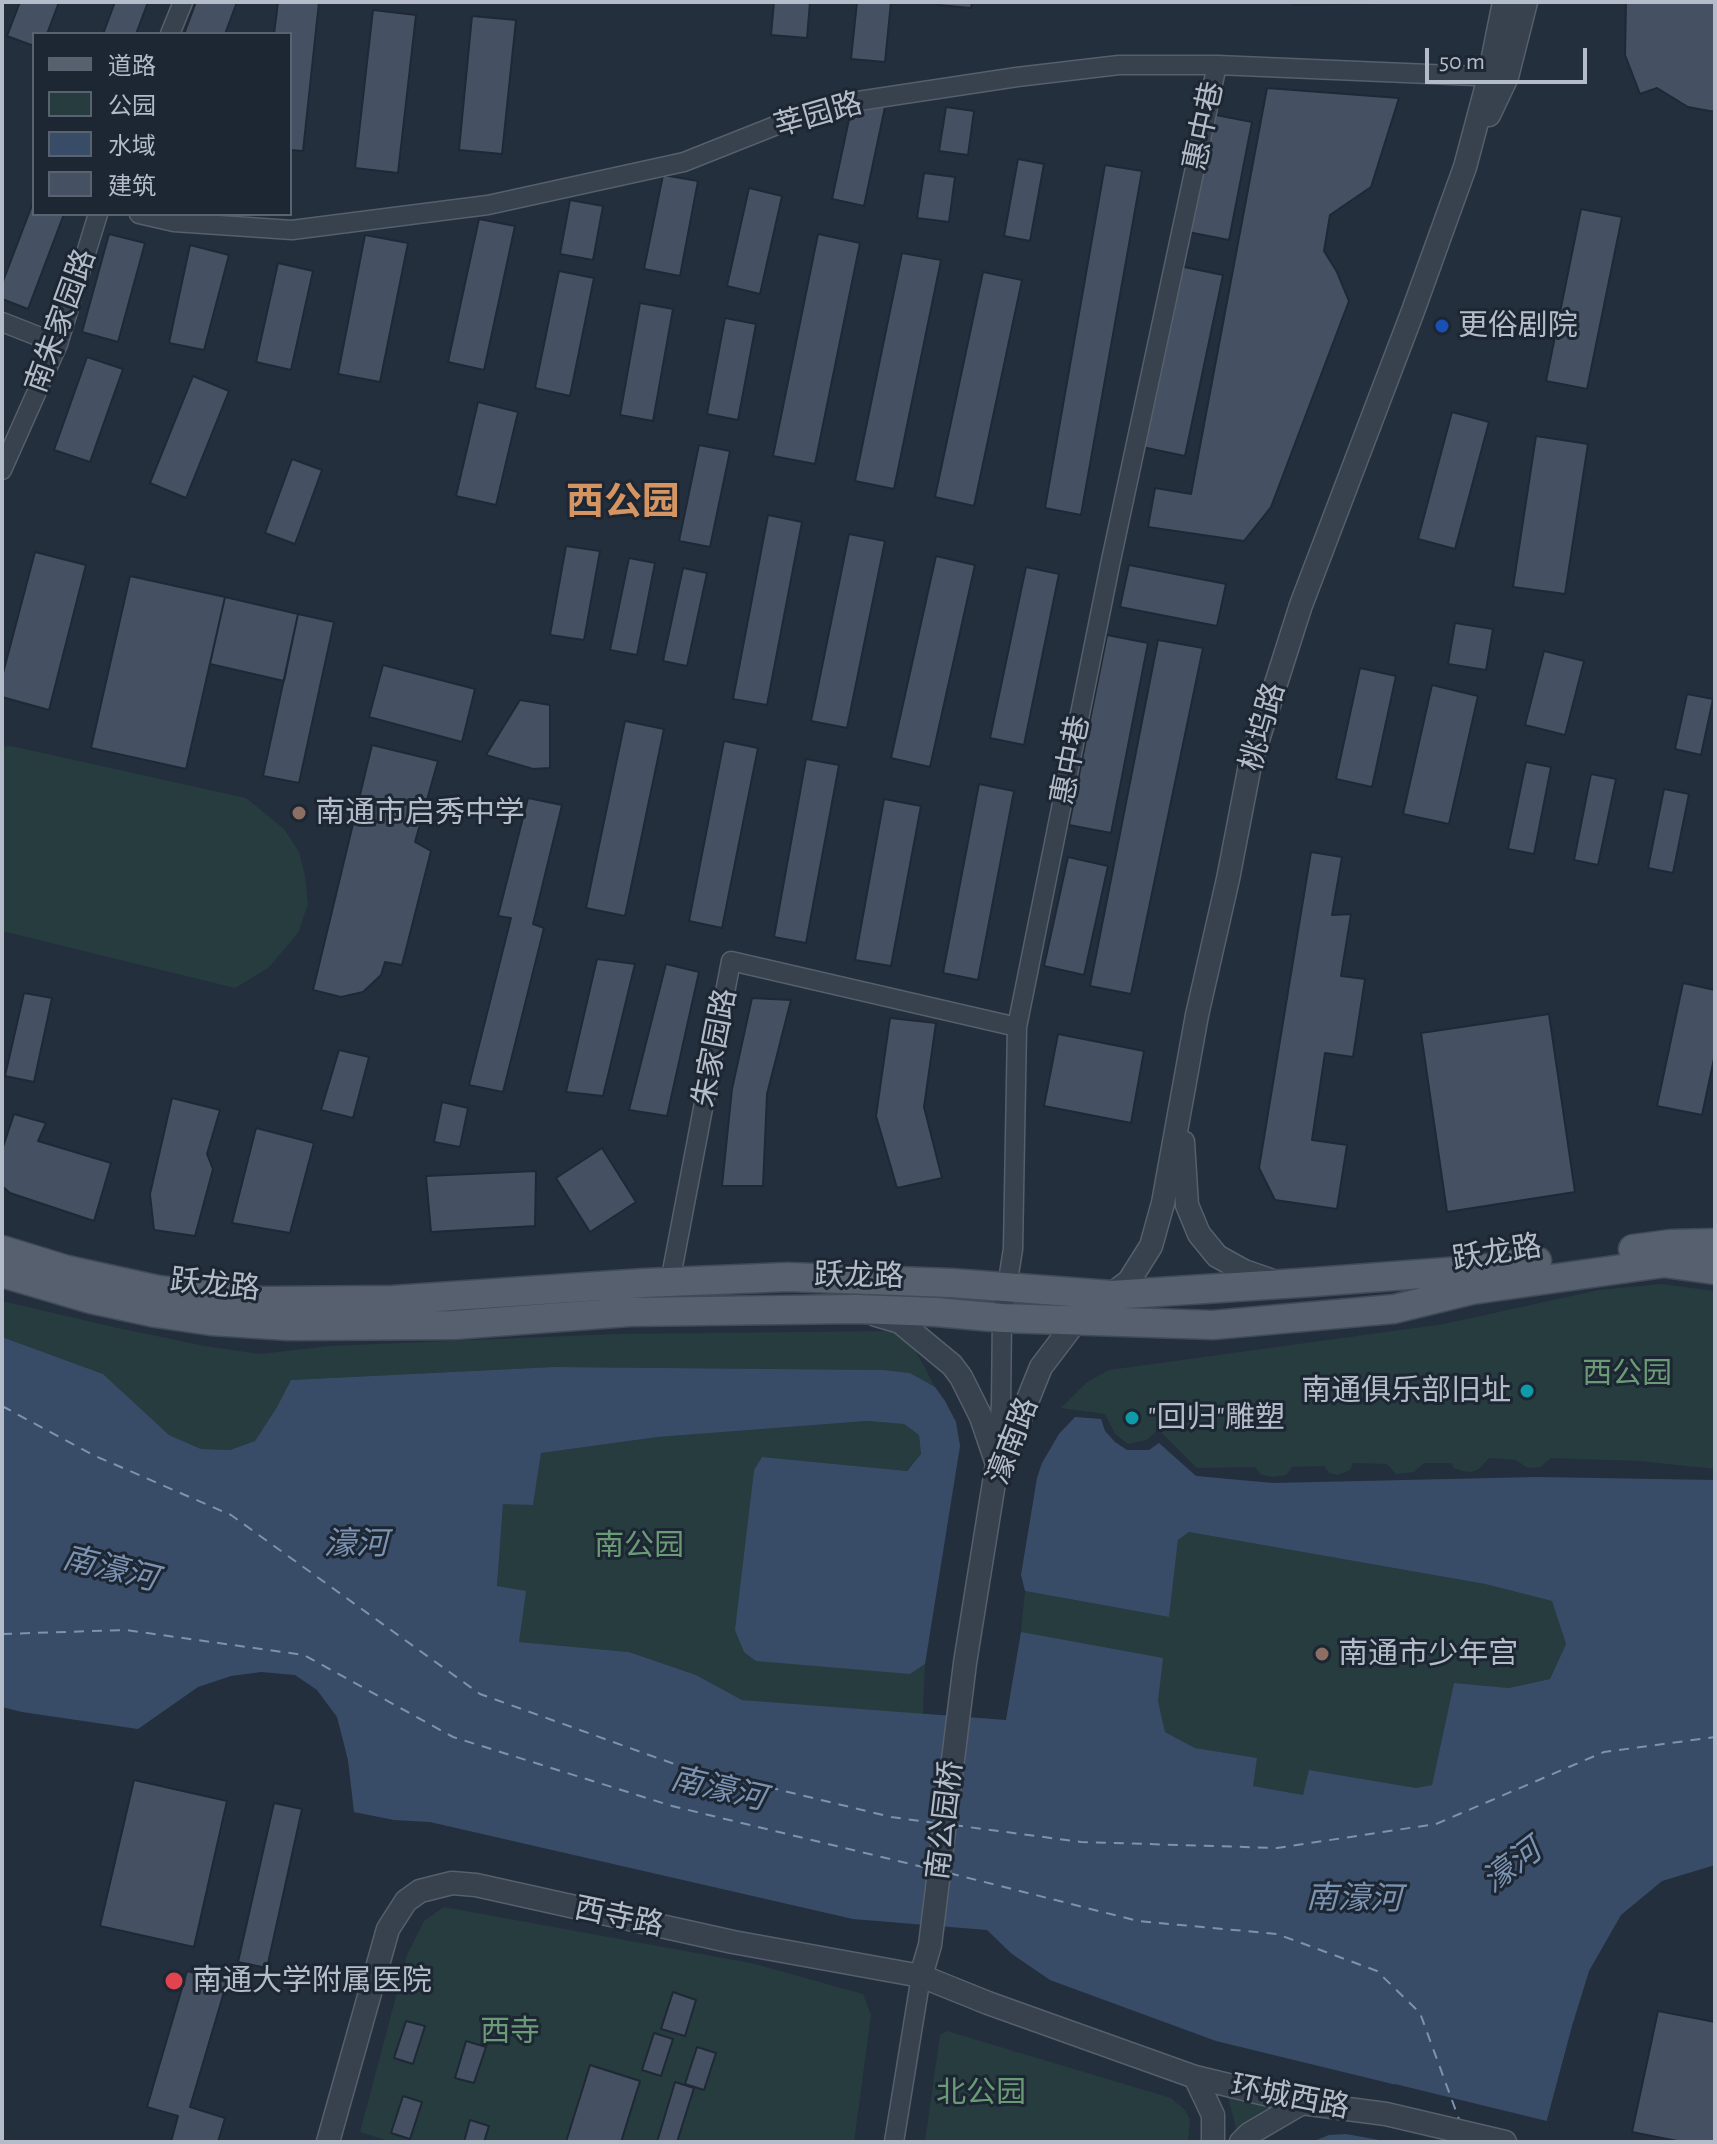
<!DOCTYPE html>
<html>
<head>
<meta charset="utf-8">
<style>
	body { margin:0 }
	#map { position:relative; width:1717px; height:2144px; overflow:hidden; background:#242f3e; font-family:"Alegreya Sans","Noto Sans SC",sans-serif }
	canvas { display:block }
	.frame { position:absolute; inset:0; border:4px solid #b4bcc9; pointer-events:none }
	.legend { position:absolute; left:32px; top:32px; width:260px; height:184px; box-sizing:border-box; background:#1d2633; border:2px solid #59626f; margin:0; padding:10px 14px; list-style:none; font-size:24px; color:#b4bcc9 }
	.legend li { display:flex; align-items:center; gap:16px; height:40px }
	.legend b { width:40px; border:2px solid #59626f }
	.scale { position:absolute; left:1425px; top:48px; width:162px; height:36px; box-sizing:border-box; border:4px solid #b4bcc9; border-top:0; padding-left:10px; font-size:24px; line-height:28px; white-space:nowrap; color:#b4bcc9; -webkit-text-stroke:6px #1d2633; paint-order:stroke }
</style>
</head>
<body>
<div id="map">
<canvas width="1717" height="2144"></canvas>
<div class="frame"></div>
<ul class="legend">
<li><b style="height:10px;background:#56606e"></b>道路</li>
<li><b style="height:22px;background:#263c3f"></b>公园</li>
<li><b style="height:22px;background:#394c67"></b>水域</li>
<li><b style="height:22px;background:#455162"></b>建筑</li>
</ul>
<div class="scale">50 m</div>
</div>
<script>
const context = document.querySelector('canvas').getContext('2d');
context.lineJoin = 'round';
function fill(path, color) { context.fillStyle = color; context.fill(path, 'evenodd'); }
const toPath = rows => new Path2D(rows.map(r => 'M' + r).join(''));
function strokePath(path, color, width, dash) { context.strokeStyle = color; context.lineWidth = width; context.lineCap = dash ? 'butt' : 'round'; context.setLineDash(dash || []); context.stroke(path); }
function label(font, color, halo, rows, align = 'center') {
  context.font = font + ' "Alegreya Sans","Noto Sans SC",sans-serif'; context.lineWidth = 6; context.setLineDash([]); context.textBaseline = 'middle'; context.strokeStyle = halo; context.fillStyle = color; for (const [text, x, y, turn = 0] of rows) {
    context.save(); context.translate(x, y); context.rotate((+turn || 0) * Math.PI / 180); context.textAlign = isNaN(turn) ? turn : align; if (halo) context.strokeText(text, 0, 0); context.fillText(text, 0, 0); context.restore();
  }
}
fill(toPath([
	[11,746,246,798,284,829,299,852,305,876,308,904,298,933,268,968,235,988,2,931,2,747],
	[1660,1284,1715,1291,1715,1469,1639,1461,1551,1458,1541,1467,1533,1468,1526,1467,1516,1460,1489,1458,1479,1469,1472,1472,1462,1471,1454,1468,1451,1463,1424,1463,1414,1472,1396,1474,1387,1464,1353,1463,1350,1470,1338,1475,1329,1473,1324,1466,1292,1467,1286,1475,1271,1477,1260,1474,1255,1467,1197,1468,1158,1429,1147,1440,1128,1444,1115,1434,1105,1414,1061,1408,1087,1382,1109,1370,1444,1324,1599,1290],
	[2,1301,118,1328,205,1346,260,1354,330,1346,615,1334,893,1331,912,1344,935,1387,910,1373,884,1370,553,1367,291,1380,277,1407,255,1441,230,1450,201,1449,169,1435,103,1374,2,1337],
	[867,1421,904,1424,919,1435,921,1454,906,1471,762,1457,754,1470,736,1629,910,1674,925,1664,923,1714,742,1700,696,1675,629,1652,519,1642,497,1586,503,1503,533,1505,541,1453,658,1437],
	[1189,1532,1485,1584,1552,1601,1566,1644,1550,1679,1509,1688,1454,1683,1432,1785,1416,1788,1310,1770,1303,1795,1253,1786,1256,1758,1195,1748,1165,1732,1158,1701,1021,1632,1025,1591,1169,1617,1178,1540],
	[444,1907,751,1963,863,1994,871,2015,854,2142,392,2142,360,2132,407,1955,424,1921],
	[947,2031,1171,2098,1185,2110,1190,2120,1188,2142,925,2142,940,2035],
	[1228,2097,1270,2107,1237,2132]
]), '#263c3f');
fill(toPath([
	[2,1337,103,1374,169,1435,201,1449,230,1450,255,1441,277,1407,291,1380,553,1367,884,1370,910,1373,935,1387,945,1401,956,1422,960,1446,925,1664,910,1674,756,1661,744,1652,735,1630,754,1470,762,1457,907,1471,921,1454,919,1435,904,1424,867,1421,658,1437,541,1453,533,1505,503,1504,497,1586,526,1591,519,1642,629,1652,696,1675,742,1700,1006,1720,1021,1632,1163,1658,1158,1701,1165,1732,1195,1748,1257,1758,1253,1786,1303,1795,1309,1770,1416,1788,1432,1785,1454,1683,1509,1688,1550,1679,1566,1644,1552,1601,1485,1584,1189,1532,1178,1540,1169,1617,1025,1591,1021,1575,1037,1478,1042,1463,1059,1434,1075,1417,1101,1419,1105,1431,1115,1442,1127,1450,1149,1450,1159,1443,1196,1476,1273,1483,1537,1477,1715,1480,1715,1865,1662,1881,1621,1915,1589,1971,1572,2026,1541,2142,1405,2087,1216,2041,1050,1980,1012,1954,987,1930,853,1919,430,1822,394,1820,354,1812,348,1760,337,1717,317,1690,295,1675,261,1672,231,1676,198,1687,138,1729,22,1712,2,1707],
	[1346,2134,1379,2140,1383,2142,1312,2142,1329,2135]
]), '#394c67');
fill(toPath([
	[1395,2084,1551,2122,1546,2142,1389,2142,1400,2090,1394,2088]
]), '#242f3e');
strokePath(toPath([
	[2,1406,93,1455,231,1515,480,1694,677,1765,891,1817,935,1823],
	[2,1634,126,1630,304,1655,453,1737,672,1806,931,1869],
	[953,1825,1081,1842,1277,1848,1436,1824,1604,1752,1715,1737],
	[949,1873,1138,1921,1277,1934,1377,1971,1420,2013,1460,2122]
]), '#7c92b1', 2, [10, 8]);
const building = toPath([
	[20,2,59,2,47,34,34,34,34,46,7,36,20,2],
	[115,2,148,2,136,34,103,34,115,2],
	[196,2,237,2,225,34,184,34,196,2],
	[278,2,319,2,303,151,290,150,290,34,274,34,278,2],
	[774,2,810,2,807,38,771,35,774,2],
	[857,2,891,2,885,62,851,59,857,2],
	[938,2,972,2,971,8,938,5,938,2],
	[1291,2,1430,2,1295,5,1291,2],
	[1626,2,1715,2,1715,112,1688,107,1657,88,1640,94,1625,55,1626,2],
	[373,10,416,15,398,173,355,168,373,10],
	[472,16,516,20,502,154,459,150,472,16],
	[1267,88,1399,98,1371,187,1330,215,1324,251,1337,272,1349,301,1271,507,1244,541,1148,527,1155,488,1191,494,1267,88],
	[853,101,885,107,864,206,832,199,853,101],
	[946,107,974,111,968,155,939,151,946,107],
	[1211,114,1252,122,1229,240,1188,232,1211,114],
	[1018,159,1044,164,1030,241,1004,236,1018,159],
	[1105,165,1142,171,1081,515,1045,508,1105,165],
	[924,173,955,177,949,222,917,218,924,173],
	[663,175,698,181,680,276,644,269,663,175],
	[749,188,782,196,760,294,727,286,749,188],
	[34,200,34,214,64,214,28,309,2,299,2,284,34,200],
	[570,200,603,206,593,260,560,254,570,200],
	[1581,209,1622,217,1587,389,1546,381,1581,209],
	[479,219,515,226,484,370,448,362,479,219],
	[109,234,145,243,118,342,82,332,109,234],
	[818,234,860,243,815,464,773,456,818,234],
	[365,235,408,243,380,382,338,374,365,235],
	[190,245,229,255,204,350,169,343,190,245],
	[902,253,941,260,894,489,855,481,902,253],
	[278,263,313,271,291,370,256,362,278,263],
	[1179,266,1223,275,1185,456,1142,447,1179,266],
	[559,271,594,278,570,396,535,388,559,271],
	[983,272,1022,280,974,506,935,497,983,272],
	[640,303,673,309,653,421,620,415,640,303],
	[725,318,756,324,738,420,707,414,725,318],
	[87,357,123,369,90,462,54,450,87,357],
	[193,376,229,391,186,498,150,483,193,376],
	[478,402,518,412,496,505,456,496,478,402],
	[1452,412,1489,422,1455,549,1418,539,1452,412],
	[1536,436,1588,444,1565,594,1513,587,1536,436],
	[699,445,730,451,710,547,679,541,699,445],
	[292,459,322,470,295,544,265,533,292,459],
	[768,515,802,522,767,705,733,699,768,515],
	[849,534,885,541,847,728,811,721,849,534],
	[566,546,600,551,584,640,550,635,566,546],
	[35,552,86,565,49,710,2,697,2,677,35,552],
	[936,556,975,565,930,767,891,758,936,556],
	[629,558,655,563,637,655,610,650,629,558],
	[1129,565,1226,584,1217,626,1120,607,1129,565],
	[1026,567,1059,574,1024,745,990,738,1026,567],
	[683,568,707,573,687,666,663,661,683,568],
	[130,576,225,597,186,769,91,748,130,576],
	[225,597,298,614,284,681,210,664,225,597],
	[298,614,334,622,299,783,263,776,298,614],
	[1455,623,1493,629,1486,670,1448,664,1455,623],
	[1107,635,1148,643,1111,833,1069,825,1107,635],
	[1158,640,1203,648,1131,994,1090,986,1158,640],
	[1544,651,1584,661,1565,735,1525,725,1544,651],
	[383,665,475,689,462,742,369,717,383,665],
	[1360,668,1396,676,1372,787,1336,779,1360,668],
	[1432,685,1478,696,1449,824,1403,814,1432,685],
	[1687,694,1713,699,1701,755,1675,749,1687,694],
	[520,700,550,705,550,768,533,769,486,755,520,700],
	[625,721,664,729,625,916,586,908,625,721],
	[724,741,758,748,722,928,689,921,724,741],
	[372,745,438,761,415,842,431,851,402,965,385,962,381,975,363,992,341,997,313,990,372,745],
	[806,759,839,765,806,943,774,937,806,759],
	[1526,762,1551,767,1534,854,1508,849,1526,762],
	[1591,774,1616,779,1598,865,1574,860,1591,774],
	[979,784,1014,791,978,980,943,973,979,784],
	[1664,789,1689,794,1673,873,1648,868,1664,789],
	[528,798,562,805,533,924,544,928,503,1092,469,1085,511,918,498,916,528,798],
	[884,799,921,806,891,966,855,960,884,799],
	[1311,852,1342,857,1332,915,1351,914,1341,976,1365,979,1353,1057,1325,1053,1312,1140,1347,1145,1337,1209,1275,1200,1259,1168,1311,852],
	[1068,857,1108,866,1084,975,1044,966,1068,857],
	[597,959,635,964,603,1096,566,1092,597,959],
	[666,964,699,972,667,1116,629,1110,666,964],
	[1683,983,1715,990,1715,1054,1702,1115,1657,1106,1683,983],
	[24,993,52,998,34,1082,5,1076,24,993],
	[752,998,791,1000,767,1094,763,1186,722,1186,732,1089,752,998],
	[1549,1014,1575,1192,1447,1212,1421,1033,1549,1014],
	[890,1018,936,1023,924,1107,942,1178,897,1188,876,1116,890,1018],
	[1058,1034,1144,1051,1131,1123,1044,1106,1058,1034],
	[339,1050,369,1057,353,1118,321,1110,339,1050],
	[172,1098,220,1110,207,1154,213,1169,195,1236,154,1230,150,1194,172,1098],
	[442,1102,468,1108,460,1147,434,1142,442,1102],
	[14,1114,46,1123,38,1141,111,1163,94,1221,10,1193,2,1186,2,1150,14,1114],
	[256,1128,314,1143,290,1233,232,1223,256,1128],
	[602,1148,636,1202,590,1232,556,1178,602,1148],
	[536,1171,535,1226,431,1232,426,1176,536,1171],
	[134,1780,227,1801,194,1947,100,1926,134,1780],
	[274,1803,302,1809,267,1968,238,1962,274,1803],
	[187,1971,227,1982,190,2107,225,2118,218,2142,171,2142,178,2116,147,2107,187,1971],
	[673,1992,696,2000,685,2036,661,2029,673,1992],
	[1658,2011,1715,2022,1715,2142,1682,2142,1632,2132,1658,2011],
	[406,2021,425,2026,413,2064,394,2058,406,2021],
	[654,2033,673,2039,661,2076,642,2070,654,2033],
	[466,2041,486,2047,474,2083,455,2078,466,2041],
	[697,2047,716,2053,704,2090,685,2084,697,2047],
	[590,2065,640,2081,621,2142,566,2142,590,2065],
	[675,2082,694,2088,677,2142,657,2142,675,2082],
	[403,2096,422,2102,410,2139,391,2133,403,2096],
	[470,2120,489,2126,484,2142,464,2142,470,2120]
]);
fill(building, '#455162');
strokePath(building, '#1f2835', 2);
const minor = toPath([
	[170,34,183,2],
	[139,214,174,222,292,230,488,205,684,162,825,106,1017,77,1119,65,1217,65,1500,77],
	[2,322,58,344],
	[2,470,58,344,98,214],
	[670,1282,731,961,1017,1027],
	[997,1461,1001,1404,1002,1318,1013,1249,1017,1027,1110,565,1217,65],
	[894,2142,921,1976]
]);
const tertiary = toPath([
	[1489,115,1507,77,1526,2],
	[1183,1142,1187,1205,1199,1234,1217,1256,1244,1271,1273,1281],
	[876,1315,900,1322,952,1365,961,1377,981,1417,997,1464],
	[921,1976,930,1945,965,1663,997,1464,1018,1424,1041,1367,1076,1321,1129,1281,1151,1246,1163,1203,1197,1015,1228,879,1250,765,1301,605,1413,311,1465,167,1489,77,1504,2],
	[1195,2077,1213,2115,1213,2142],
	[328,2142,388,1929,406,1901,420,1891,452,1883,476,1885,733,1942,921,1976,988,2003,1195,2077,1302,2103,1386,2114,1505,2142],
	[1241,2142,1249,2134,1302,2103]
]);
const primary = toPath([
	[1633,1249,1671,1244,1715,1243],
	[2,1250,67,1270,158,1290,261,1301,393,1300,644,1283,788,1277,951,1283,1111,1295,1314,1282,1474,1270,1537,1261],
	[2,1273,91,1299,156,1313,211,1321,289,1326,454,1325,629,1312,856,1309,936,1312,1002,1318,1213,1325,1394,1309,1472,1290,1664,1263,1715,1270]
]);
strokePath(minor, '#565f6c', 21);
strokePath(tertiary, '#565f6c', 25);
strokePath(primary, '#414a57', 31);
strokePath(minor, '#38414e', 18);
strokePath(tertiary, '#38414e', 22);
strokePath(primary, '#56606e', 28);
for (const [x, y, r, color] of [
	[1442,326,8,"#1a4fb4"],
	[299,813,8,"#8d6e63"],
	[1527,1391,8,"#0f9aa8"],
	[1132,1418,8,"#0f9aa8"],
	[1322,1654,8,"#8d6e63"],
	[174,1981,10,"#e0444e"]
]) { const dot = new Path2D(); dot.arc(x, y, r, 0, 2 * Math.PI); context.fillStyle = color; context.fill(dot); strokePath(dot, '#1d2633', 3); }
label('30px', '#b4bcc9', '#1d2633', [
	["莘园路",818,115,-16],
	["惠中巷",1204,126,-78],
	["南朱家园路",61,321,-70],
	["桃坞路",1263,727,-74],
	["惠中巷",1071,760,-79],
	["朱家园路",715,1048,-79],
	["跃龙路",1497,1253,-9],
	["跃龙路",859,1276,1],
	["跃龙路",215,1285,6],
	["濠南路",1013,1441,-69],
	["南公园桥",945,1820,-83],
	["西寺路",619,1917,12],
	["环城西路",1290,2097,11]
]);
label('30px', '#b4bcc9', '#1d2633', [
	["更俗剧院",1458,326],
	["南通市启秀中学",315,813],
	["南通俱乐部旧址",1511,1391,"right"],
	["\"回归\"雕塑",1148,1418],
	["南通市少年宫",1338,1654],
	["南通大学附属医院",192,1981]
], 'left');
label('30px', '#6b9a76', '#1d2633', [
	["西公园",1627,1374],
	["南公园",639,1546],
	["西寺",510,2032],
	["北公园",981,2093]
]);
label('italic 32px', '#7c92b1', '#1d2633', [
	["濠河",356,1544],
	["南濠河",110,1569,14],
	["南濠河",718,1789,13],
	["濠河",1512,1866,-37],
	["南濠河",1354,1899,1]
]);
label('bold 38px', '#d59563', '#1d2633', [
	["西公园",623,503]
]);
</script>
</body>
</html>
